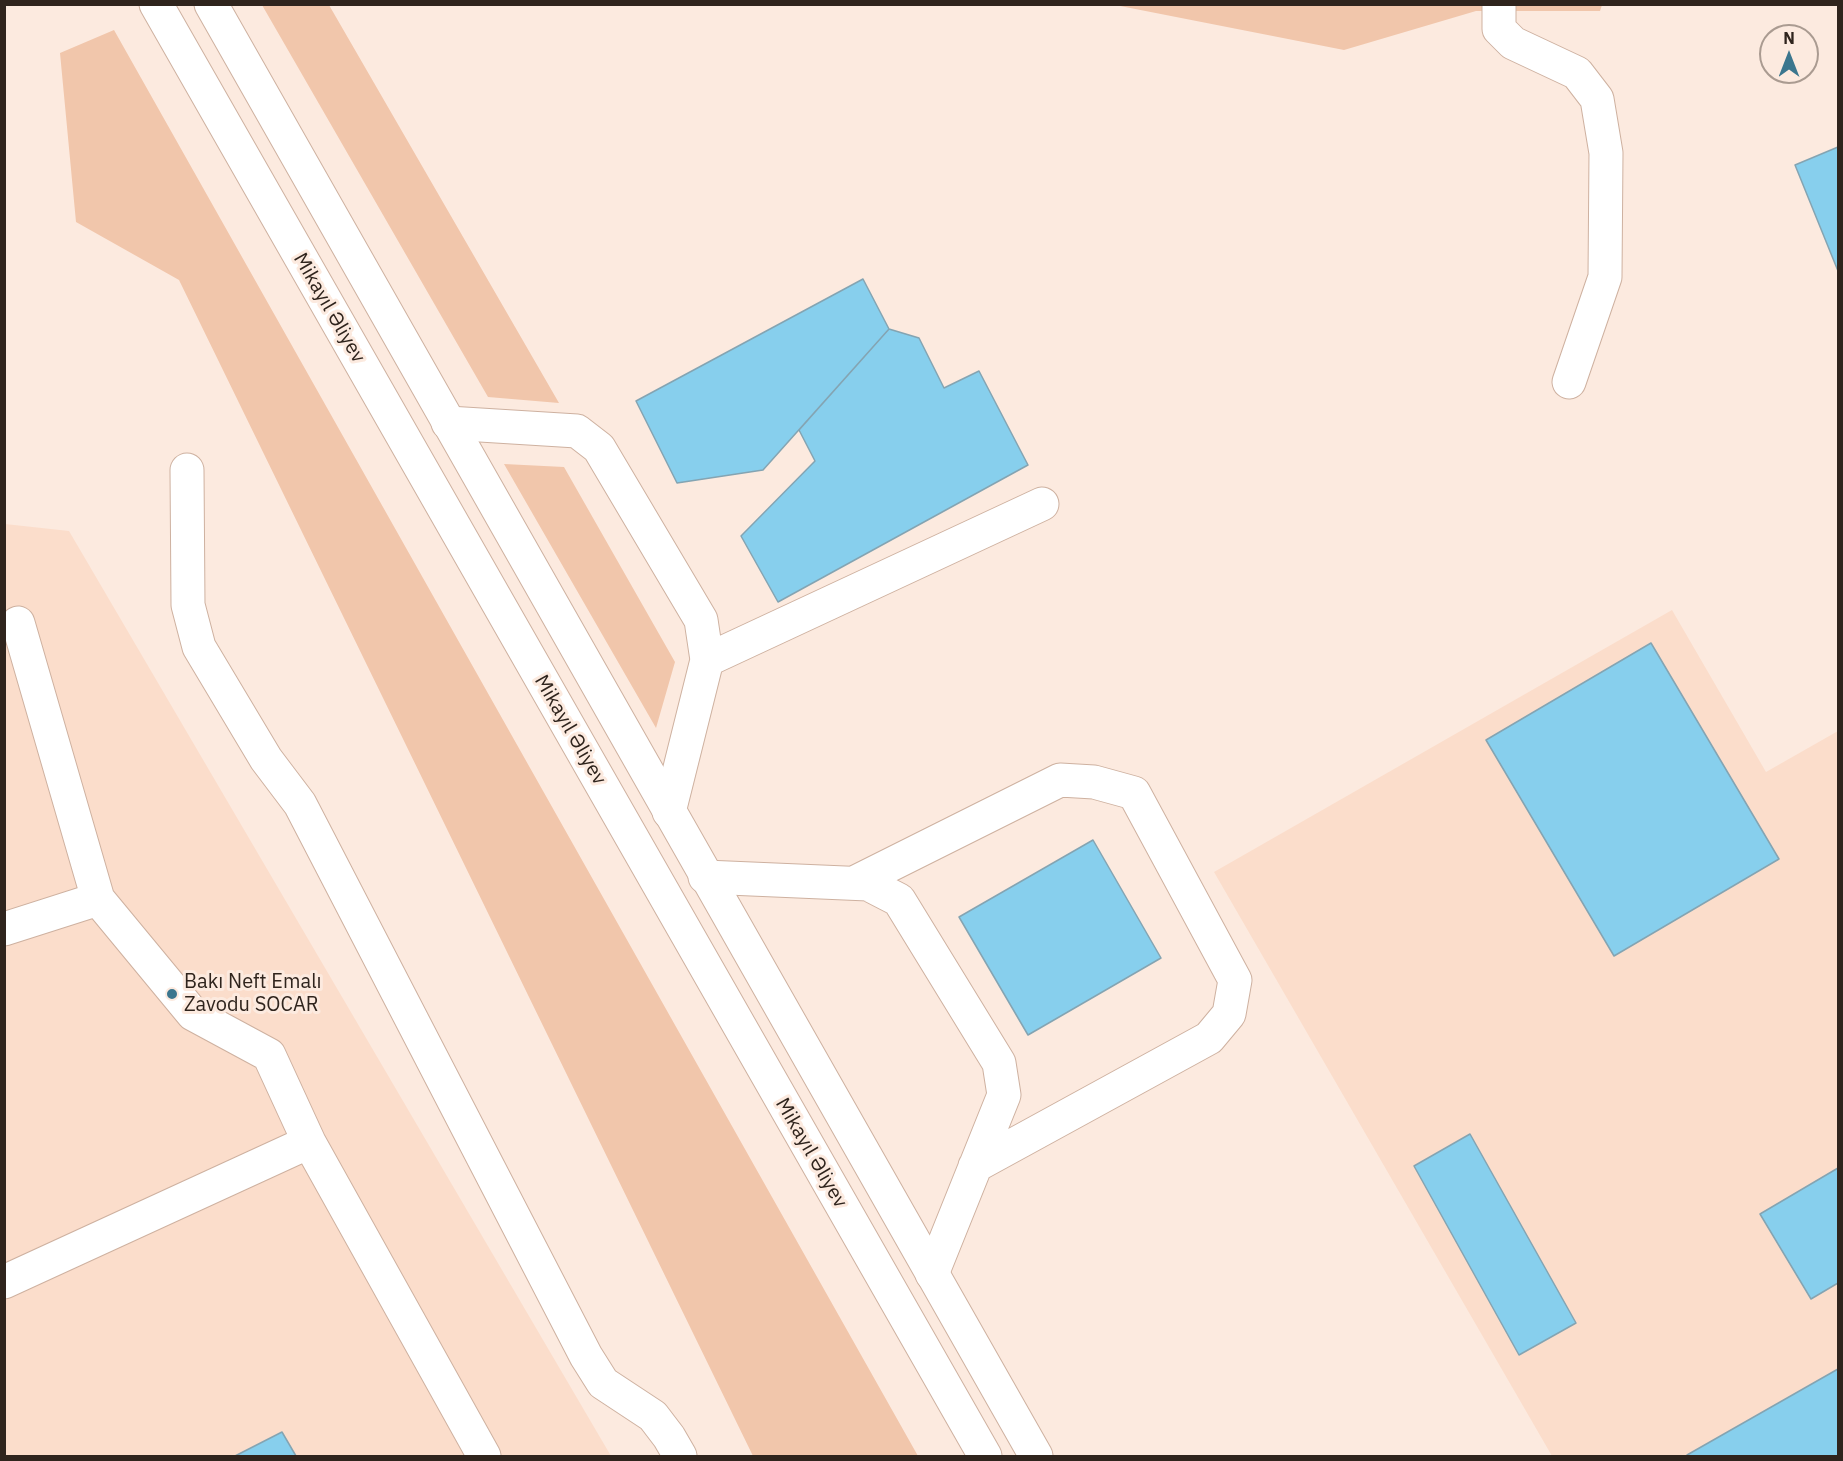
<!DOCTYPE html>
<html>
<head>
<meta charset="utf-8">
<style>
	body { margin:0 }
	#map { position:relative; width:1843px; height:1461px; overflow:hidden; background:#fceadf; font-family:"IBM Plex Sans",sans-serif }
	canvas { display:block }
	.frame { position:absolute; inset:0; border:6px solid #2f241d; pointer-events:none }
	.north { position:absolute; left:1759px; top:24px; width:60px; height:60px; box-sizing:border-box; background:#fceadf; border:2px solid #aa9b91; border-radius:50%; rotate:0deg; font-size:16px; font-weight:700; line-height:24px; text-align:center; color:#2f241d }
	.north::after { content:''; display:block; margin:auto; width:21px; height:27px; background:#3b768e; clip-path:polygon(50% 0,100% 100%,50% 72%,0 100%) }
</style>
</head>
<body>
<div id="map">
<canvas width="1843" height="1461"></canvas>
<div class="frame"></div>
<div class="north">N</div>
</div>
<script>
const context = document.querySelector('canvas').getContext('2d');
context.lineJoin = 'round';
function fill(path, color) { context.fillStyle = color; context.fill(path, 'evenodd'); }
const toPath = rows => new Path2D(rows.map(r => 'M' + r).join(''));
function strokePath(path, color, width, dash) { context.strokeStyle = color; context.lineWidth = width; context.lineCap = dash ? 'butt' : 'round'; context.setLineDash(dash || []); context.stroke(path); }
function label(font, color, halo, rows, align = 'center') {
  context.font = font + ' "IBM Plex Sans",sans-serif'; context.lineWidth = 6; context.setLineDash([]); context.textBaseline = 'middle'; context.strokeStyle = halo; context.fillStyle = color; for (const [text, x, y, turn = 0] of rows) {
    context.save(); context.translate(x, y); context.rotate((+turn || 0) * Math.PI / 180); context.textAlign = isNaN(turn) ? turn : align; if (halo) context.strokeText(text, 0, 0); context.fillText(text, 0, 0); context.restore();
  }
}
fill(toPath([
	[5,524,69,531,611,1456,5,1456],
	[1672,610,1766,772,1838,731,1838,1456,1552,1456,1214,872]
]), '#fbddcb');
fill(toPath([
	[262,5,329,5,559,403,488,397],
	[1115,5,1602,5,1600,11,1476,11,1344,50],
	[114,30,918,1456,753,1456,179,280,76,222,60,53],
	[504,464,564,467,675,662,656,728]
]), '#f1c6ab');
const building = toPath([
	[1838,147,1838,271,1795,165,1838,147],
	[863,279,889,329,763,470,677,483,636,401,863,279],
	[889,329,919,338,944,388,979,371,1028,465,778,602,741,536,815,461,799,430,889,329],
	[1651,643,1779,859,1614,956,1486,740,1651,643],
	[1093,840,1161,958,1028,1035,959,917,1093,840],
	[1470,1134,1576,1323,1519,1355,1414,1166,1470,1134],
	[1838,1168,1838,1283,1811,1299,1760,1214,1838,1168],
	[1838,1369,1838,1456,1688,1456,1687,1455,1838,1369],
	[282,1432,296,1456,235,1456,282,1432]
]);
fill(building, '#87cfed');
strokePath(building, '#84a4b2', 1.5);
const minor = toPath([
	[1499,4,1499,29,1513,43,1577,73,1597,99,1606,153,1605,277,1569,382],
	[448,423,577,431,599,448,701,620,707,660,669,812],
	[187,470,188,605,199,647,266,759,300,804,586,1356,603,1383,653,1416,669,1437,680,1456],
	[18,623,98,899,193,1014,269,1055,309,1142,484,1456],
	[707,660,1042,504],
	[705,877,868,884,899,900,999,1063,1004,1095,932,1274],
	[854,883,1060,780,1094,782,1134,793,1235,980,1229,1014,1209,1038,975,1166],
	[4,929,98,899],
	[4,1282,309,1142]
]);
const major = toPath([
	[156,4,985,1456],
	[211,4,1036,1456]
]);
strokePath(minor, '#ceb1a0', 35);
strokePath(major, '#ceb1a0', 35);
strokePath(minor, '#fff', 33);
strokePath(major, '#fff', 33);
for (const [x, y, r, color] of [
	[172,994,6,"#3b768e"]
]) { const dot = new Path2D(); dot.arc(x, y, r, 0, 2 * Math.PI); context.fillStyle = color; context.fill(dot); strokePath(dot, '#fceadf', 2); }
label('20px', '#2f241d', '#fceadf', [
	["Mikayıl Əliyev",329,308,60],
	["Mikayıl Əliyev",570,730,60],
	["Mikayıl Əliyev",811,1153,60]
]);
label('20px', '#2f241d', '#fceadf', [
	["Bakı Neft Emalı",184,982],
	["Zavodu SOCAR",184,1005]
], 'left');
</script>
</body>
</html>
